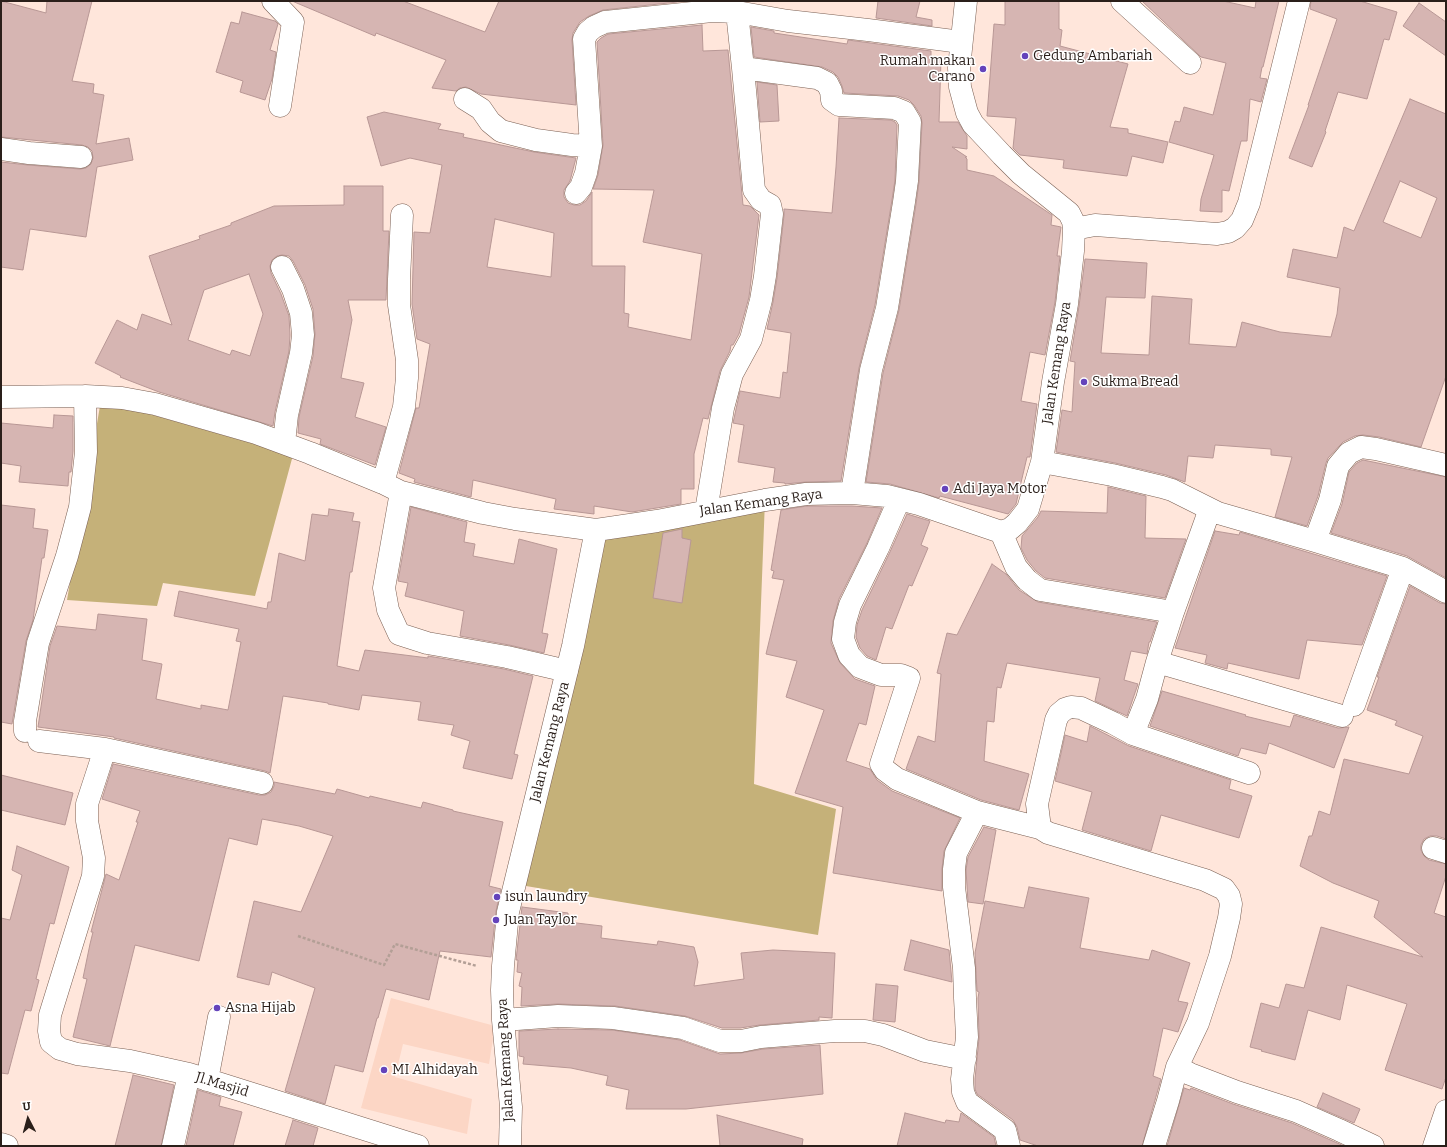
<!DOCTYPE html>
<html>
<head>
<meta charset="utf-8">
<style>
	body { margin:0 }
	#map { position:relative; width:1447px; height:1147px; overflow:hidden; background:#ffe6db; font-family:Bitter,serif }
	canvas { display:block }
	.frame { position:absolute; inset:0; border:2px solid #2a1f1a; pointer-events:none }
	.north { position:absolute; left:8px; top:1099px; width:40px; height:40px; -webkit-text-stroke:3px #fff; paint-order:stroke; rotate:354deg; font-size:11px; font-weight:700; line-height:16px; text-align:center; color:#2a1f1a }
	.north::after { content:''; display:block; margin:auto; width:14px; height:18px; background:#2a1f1a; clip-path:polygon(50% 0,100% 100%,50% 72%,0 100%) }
</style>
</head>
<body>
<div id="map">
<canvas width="1447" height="1147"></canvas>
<div class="frame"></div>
<div class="north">U</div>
</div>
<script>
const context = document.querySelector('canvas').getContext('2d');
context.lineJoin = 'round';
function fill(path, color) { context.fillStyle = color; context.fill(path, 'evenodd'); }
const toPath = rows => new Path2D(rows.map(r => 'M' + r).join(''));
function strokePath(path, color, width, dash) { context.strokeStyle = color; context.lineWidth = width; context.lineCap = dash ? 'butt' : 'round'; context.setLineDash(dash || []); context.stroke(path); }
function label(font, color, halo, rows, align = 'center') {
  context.font = font + ' Bitter,serif'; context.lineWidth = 3; context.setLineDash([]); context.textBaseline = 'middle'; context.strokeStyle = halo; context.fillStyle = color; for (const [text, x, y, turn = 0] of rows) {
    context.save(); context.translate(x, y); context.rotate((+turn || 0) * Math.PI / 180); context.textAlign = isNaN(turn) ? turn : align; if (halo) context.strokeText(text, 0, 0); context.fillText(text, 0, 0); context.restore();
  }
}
fill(toPath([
	[391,998,495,1026,489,1064,403,1044,395,1077,472,1099,467,1134,361,1108]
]), '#fcd6c5');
fill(toPath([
	[101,400,293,455,255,596,163,583,157,606,67,600],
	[765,500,754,784,836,809,818,935,514,884,596,530]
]), '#c5b179');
const building = toPath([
	[1,1,46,13,47,1,92,1,72,81,94,84,93,93,104,95,96,144,129,138,133,160,97,167,86,237,30,229,23,270,1,267,1,162,28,165,80,169,86,168,91,164,93,158,92,151,88,147,82,145,1,137,1,1],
	[292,1,403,1,485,32,499,1,687,1,603,10,589,16,580,22,573,33,572,40,576,105,481,94,466,87,460,88,456,91,432,88,446,60,376,33,375,36,292,1],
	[878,1,920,1,916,17,932,20,932,26,876,18,878,1],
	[1005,1,1059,1,1059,29,1062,30,1060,46,1128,64,1110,127,1128,129,1128,133,1168,142,1163,163,1132,156,1127,176,1063,168,1064,160,1020,155,1013,148,1016,118,987,116,994,24,1005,25,1005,1],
	[1142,1,1223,1,1255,8,1256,1,1279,1,1263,67,1262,67,1260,78,1267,79,1261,102,1250,99,1247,141,1241,141,1229,191,1222,190,1222,212,1200,211,1201,199,1214,155,1169,142,1175,121,1180,122,1184,107,1213,115,1226,63,1201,57,1142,1],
	[1311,1,1360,1,1397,12,1389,40,1384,39,1367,99,1338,92,1325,131,1326,132,1312,167,1289,158,1309,105,1308,105,1337,19,1310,9,1311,1],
	[1419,3,1446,22,1446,56,1403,26,1419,3],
	[242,12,275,21,278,24,270,50,276,52,272,79,265,100,240,92,243,81,216,72,231,22,239,24,242,12],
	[702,25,703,51,728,50,743,205,750,206,759,215,749,297,739,334,733,345,731,345,730,351,720,371,708,419,703,418,694,454,694,489,681,489,681,504,632,512,594,506,594,514,554,509,556,499,473,480,471,497,414,482,415,479,399,473,416,408,419,408,430,344,417,339,412,304,414,232,430,233,442,165,410,158,381,166,367,117,384,112,441,124,438,129,464,134,463,137,534,152,576,158,570,181,564,190,564,197,568,203,574,205,580,205,586,201,592,192,592,266,625,266,624,313,629,314,628,327,691,340,702,254,643,242,654,190,593,189,598,175,603,145,597,42,601,38,608,34,702,25],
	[495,219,554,233,551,277,487,267,495,219],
	[751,27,774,31,774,33,847,44,848,40,931,51,931,59,941,59,939,122,958,122,967,136,967,149,952,147,967,157,965,157,967,159,967,170,994,176,1052,215,1051,225,1061,227,1057,256,1060,256,1055,302,1045,355,1030,352,1021,401,1037,404,1030,457,1027,457,1016,504,1008,514,940,496,939,498,890,484,866,482,883,373,899,310,916,204,919,182,922,123,921,116,914,105,909,100,898,96,844,93,842,86,838,77,833,72,822,67,754,57,751,27],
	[757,82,777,85,779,121,760,122,757,82],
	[1410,99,1446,114,1446,376,1421,447,1379,437,1363,435,1355,436,1343,442,1328,458,1326,463,1318,496,1307,526,1275,517,1292,457,1271,455,1271,449,1215,445,1213,458,1188,456,1185,482,1166,475,1115,463,1056,452,1062,410,1072,412,1075,362,1070,361,1079,306,1085,259,1147,263,1145,298,1106,297,1101,353,1149,355,1152,296,1192,299,1189,344,1236,347,1242,322,1280,332,1331,337,1337,314,1340,288,1287,277,1293,249,1337,258,1344,227,1354,231,1410,99],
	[1400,181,1437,198,1421,238,1383,222,1400,181],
	[839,118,891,120,895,122,897,125,895,180,892,200,875,305,859,368,841,481,806,482,785,484,785,483,773,482,775,468,738,462,744,425,733,423,740,391,780,398,783,372,787,373,791,333,767,329,773,302,777,278,784,215,784,209,832,213,836,167,839,118],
	[344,186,383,186,383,231,389,231,386,300,348,300,352,320,341,378,364,383,355,417,386,427,375,465,320,444,321,439,298,433,299,417,313,356,315,334,313,309,305,285,293,261,289,256,282,255,277,256,272,260,270,266,271,273,281,294,289,316,290,335,289,351,275,412,273,426,159,392,120,377,121,376,95,363,117,320,137,330,142,314,172,325,149,256,200,239,199,236,231,225,231,223,274,206,344,205,344,186],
	[249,274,263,314,250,356,232,350,230,355,188,340,204,290,249,274],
	[54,415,73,416,73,451,71,472,69,472,68,486,19,482,21,466,1,463,1,423,53,428,54,415],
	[1363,460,1446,477,1446,578,1407,556,1331,533,1342,504,1349,472,1357,463,1363,460],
	[1108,487,1146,496,1145,538,1186,539,1165,598,1045,578,1036,571,1027,560,1021,548,1022,536,1038,517,1041,511,1107,513,1108,487],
	[1,505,35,509,33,528,48,530,44,558,42,558,33,620,26,641,12,724,1,722,1,505],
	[807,506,852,506,882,508,867,543,839,599,833,621,831,643,840,663,855,679,875,686,866,725,859,723,846,761,870,769,877,780,892,791,960,818,944,851,942,869,942,891,833,873,843,807,795,793,824,710,786,697,797,661,766,654,784,580,772,578,774,571,771,570,781,510,807,506],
	[411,507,467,522,464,542,475,544,473,556,514,564,519,539,557,549,542,633,548,634,544,653,509,645,460,636,464,611,405,596,408,583,398,581,411,507],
	[329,509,354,513,352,521,360,522,352,572,350,572,337,666,359,671,365,650,428,658,428,656,504,669,533,676,514,754,518,755,512,779,463,768,470,741,451,735,454,725,418,720,421,702,362,695,359,710,328,704,328,703,283,696,270,773,265,771,114,738,114,737,38,727,50,646,57,626,96,630,98,614,147,619,142,660,162,664,156,699,201,709,201,705,228,710,241,642,236,641,239,629,174,616,179,591,267,609,268,602,271,602,279,553,305,561,312,514,328,516,329,509],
	[907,514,930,521,921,545,928,548,912,586,909,585,892,629,886,627,876,660,867,656,860,648,856,637,857,625,862,610,889,554,907,514],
	[682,529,682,538,691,540,682,603,653,598,663,533,682,529],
	[1215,531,1239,535,1240,532,1387,576,1362,645,1307,640,1299,679,1228,663,1227,669,1205,663,1207,655,1175,648,1215,531],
	[992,564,1006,574,1019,590,1038,602,1157,622,1150,642,1149,642,1147,654,1131,651,1124,680,1138,684,1127,716,1095,701,1100,678,1007,663,1001,688,997,687,994,722,987,721,984,761,1029,774,1019,810,981,800,906,769,918,736,935,742,941,674,937,673,947,633,957,635,992,564],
	[1410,586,1440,603,1446,604,1446,839,1437,836,1430,836,1424,839,1421,845,1421,850,1424,856,1429,860,1446,864,1446,876,1434,913,1446,917,1446,1077,1442,1089,1385,1070,1407,1004,1347,985,1340,1020,1308,1010,1295,1060,1261,1051,1262,1050,1250,1047,1261,1003,1279,1008,1286,984,1304,988,1321,927,1423,957,1374,917,1379,901,1333,883,1300,866,1309,836,1312,836,1319,811,1330,815,1344,759,1409,774,1423,736,1395,725,1397,721,1367,710,1379,677,1377,677,1410,586],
	[1162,691,1246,715,1245,716,1290,727,1294,715,1338,728,1349,727,1334,768,1269,743,1266,754,1241,748,1238,756,1150,726,1162,691],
	[1090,726,1129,746,1231,780,1229,789,1252,796,1239,838,1161,815,1151,851,1082,830,1092,792,1055,781,1065,735,1087,742,1090,726],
	[113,764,259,795,265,795,271,792,274,786,274,782,335,794,337,789,369,798,370,796,421,808,423,802,453,810,453,811,503,822,489,886,501,889,496,911,491,957,440,951,429,1000,386,989,378,1018,377,1018,363,1072,335,1065,325,1104,285,1091,315,988,272,972,269,985,237,977,254,901,301,912,333,836,299,826,262,819,257,845,229,838,199,961,135,945,110,1046,73,1037,87,979,83,978,90,944,93,932,91,932,106,874,119,880,138,822,136,822,140,811,102,799,113,764],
	[1,775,73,793,65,825,1,810,1,775],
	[984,827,996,830,983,904,968,902,966,870,968,857,984,827],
	[17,846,69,867,54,924,50,923,36,979,39,980,31,1011,25,1010,8,1074,1,1073,1,918,10,920,22,875,12,870,17,846],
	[1029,887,1089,898,1080,948,1149,960,1152,950,1190,963,1178,1001,1188,1003,1178,1032,1163,1028,1153,1076,1161,1079,1142,1146,1038,1146,1020,1140,1017,1127,1013,1120,977,1094,975,1089,975,1079,979,1038,978,998,979,992,977,991,975,953,985,901,1024,908,1029,887],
	[522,907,568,913,568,922,602,926,601,938,657,945,658,941,694,947,698,962,694,986,744,979,741,953,773,950,835,953,832,1018,819,1017,819,1020,760,1025,740,1028,722,1028,685,1016,615,1006,558,1004,521,1006,522,987,519,986,522,973,517,972,518,960,516,960,522,907],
	[911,940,949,950,952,982,904,970,911,940],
	[876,984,898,986,895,1022,873,1020,876,984],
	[558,1029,612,1030,680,1040,720,1054,741,1053,763,1049,820,1045,823,1094,686,1109,626,1109,629,1090,606,1085,608,1076,571,1068,523,1064,524,1057,519,1056,519,1031,558,1029],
	[133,1075,174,1085,161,1146,115,1146,133,1075],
	[1184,1088,1190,1090,1191,1088,1233,1104,1292,1123,1344,1146,1167,1146,1184,1088],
	[198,1090,221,1097,219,1106,242,1112,233,1146,186,1146,198,1090],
	[1323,1093,1360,1109,1354,1123,1317,1107,1323,1093],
	[905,1113,945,1123,946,1120,959,1122,961,1113,994,1137,996,1146,897,1146,905,1113],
	[717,1115,803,1139,802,1146,720,1146,717,1115],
	[293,1120,318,1128,313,1146,285,1146,293,1120]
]);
fill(building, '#d6b5b2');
strokePath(building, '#b89795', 1);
const minor = toPath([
	[273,1,293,22,280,106],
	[1122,1,1190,63],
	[743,68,817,78,827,83,831,91,832,100,839,105,894,108,904,112,910,122,907,181,904,202,887,308,871,370,852,493],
	[465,99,481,109,490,122,501,131,536,140,572,145,591,146],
	[1,149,29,153,81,157],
	[576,193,581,187,586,173,591,146,584,39,588,32,594,27,605,22,712,11,737,12,788,21,868,30,961,42],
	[1074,229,1095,225,1217,234,1228,232,1235,228,1242,220,1249,203,1299,1],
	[282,267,293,289,301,313,303,335,301,353,287,415,284,443],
	[1,397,85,396,122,398,155,404,256,433,310,453,383,483,401,492,483,513,515,519,596,530,657,521,765,500,806,494,852,493,887,496,919,504,1001,532,1010,529,1017,523,1028,509,1042,462,1053,382,1067,304,1073,251,1074,229,1073,221,1069,213,1021,174,1002,155,973,124,967,113,960,87,959,68,966,1],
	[1042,462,1112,475,1162,487,1172,490,1218,513,1315,541,1403,568,1446,592],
	[383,483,404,407,407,378,407,360,399,305,399,279,402,215],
	[401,492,384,588,388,610,399,634,427,643,507,657,567,671],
	[899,500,878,548,850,605,845,622,843,639,849,655,860,667,881,675,901,675,909,678,881,764,885,770,897,779,977,812,1040,828],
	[706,511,723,408,732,374,751,339,761,300,765,276,772,214,770,205,761,200,754,190,743,68,737,12],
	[1001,532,1016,567,1027,580,1040,590,1173,612,1206,520,1209,509],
	[1315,541,1330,500,1338,466,1349,453,1361,447,1376,449,1446,465],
	[1157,662,1342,716],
	[1354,705,1403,568],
	[25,731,25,721,38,643,67,556,80,507,86,452,85,396],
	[1133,734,1249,773],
	[39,741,105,749,262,783],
	[105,749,87,804,87,821,94,858,93,876,50,1015,49,1031,51,1042,60,1049,77,1054,130,1061,189,1074,418,1146],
	[977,812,956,853,954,869,954,887,964,968,965,998,967,1037,962,1079,963,1092,967,1102,1005,1130,1009,1146],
	[1433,848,1446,852],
	[503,1020,558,1016,613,1018,683,1028,720,1041,741,1041,761,1037,835,1031,865,1031,883,1035,925,1051,965,1059],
	[1177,1067,1190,1074,1237,1092,1296,1111,1339,1130,1373,1146],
	[207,1080,219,1017],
	[1,1144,7,1146],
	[173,1146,189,1074],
	[510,1146,511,1107,503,1020,502,990,503,966,508,912,573,646,596,530],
	[1154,1146,1168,1101,1177,1067,1198,1023,1220,956,1229,918,1231,904,1229,896,1224,889,1205,880,1048,833,1040,828,1037,804,1056,720,1059,714,1065,709,1071,707,1081,708,1113,723,1133,734,1147,699,1157,662,1173,612],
	[1434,1146,1446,1111]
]);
strokePath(minor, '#7b6054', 23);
strokePath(toPath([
	[298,936,384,965,395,944,477,966]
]), '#b39f96', 2.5, [3, 2]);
strokePath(minor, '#fff', 22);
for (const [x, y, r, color] of [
	[1025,56,4,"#6443bb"],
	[983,69,4,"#6443bb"],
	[1084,382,4,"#6443bb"],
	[945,489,4,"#6443bb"],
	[497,897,4,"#6443bb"],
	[496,920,4,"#6443bb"],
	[217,1008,4,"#6443bb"],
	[384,1070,4,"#6443bb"]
]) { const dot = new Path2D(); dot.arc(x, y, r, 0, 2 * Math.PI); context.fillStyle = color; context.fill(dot); strokePath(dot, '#fff', 1.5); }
label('14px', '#2a1f1a', '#fff', [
	["Gedung Ambariah",1033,56],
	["Rumah makan",975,61,"right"],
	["Carano",975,77,"right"],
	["Sukma Bread",1092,382],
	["Adi Jaya Motor",953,489],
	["isun laundry",505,897],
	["Juan Taylor",504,920],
	["Asna Hijab",225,1008],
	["MI Alhidayah",392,1070]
], 'left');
label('14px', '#2a1f1a', '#fff', [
	["Jalan Kemang Raya",1057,363,-81],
	["Jalan Kemang Raya",761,503,-8],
	["Jalan Kemang Raya",550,742,-76],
	["Jalan Kemang Raya",506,1060,-93],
	["Jl.Masjid",222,1085,17]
]);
</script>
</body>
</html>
